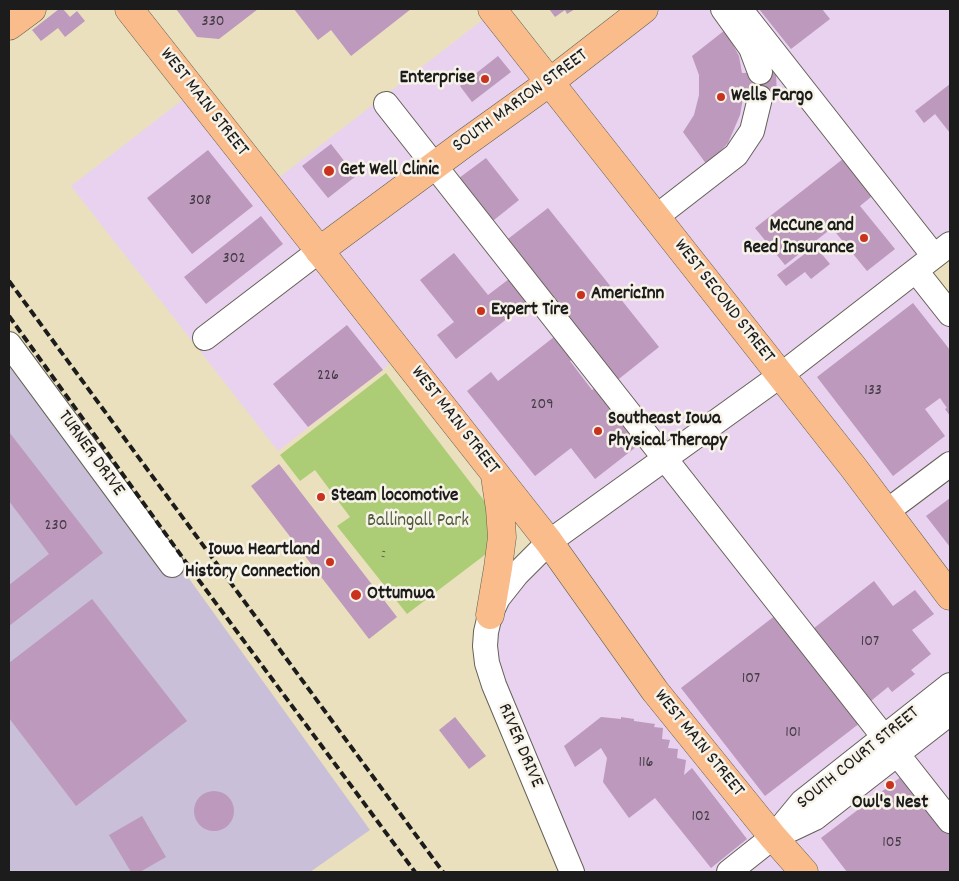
<!DOCTYPE html>
<html>
<head>
<meta charset="utf-8">
<style>
	body { margin:0 }
	#map { position:relative; width:959px; height:881px; overflow:hidden; background:#eae0be; font-family:Dekko,sans-serif }
	canvas { display:block }
	.frame { position:absolute; inset:0; border:10px solid #1c1c1c; pointer-events:none }
</style>
</head>
<body>
<div id="map">
<canvas width="959" height="881"></canvas>
<div class="frame"></div>
</div>
<script>
const context = document.querySelector('canvas').getContext('2d');
context.lineJoin = 'round';
function fill(path, color) { context.fillStyle = color; context.fill(path, 'evenodd'); }
const toPath = rows => new Path2D(rows.map(r => 'M' + r).join(''));
function strokePath(path, color, width, dash) { context.strokeStyle = color; context.lineWidth = width; context.lineCap = dash ? 'butt' : 'round'; context.setLineDash(dash || []); context.stroke(path); }
function label(font, color, halo, rows, align = 'center') {
  context.font = font + ' Dekko,sans-serif'; context.lineWidth = 5; context.setLineDash([]); context.textBaseline = 'middle'; context.strokeStyle = halo; context.fillStyle = color; for (const [text, x, y, turn = 0] of rows) {
    context.save(); context.translate(x, y); context.rotate((+turn || 0) * Math.PI / 180); context.textAlign = isNaN(turn) ? turn : align; if (halo) context.strokeText(text, 0, 0); context.fillText(text, 0, 0); context.restore();
  }
}
fill(toPath([
	[644,9,950,9,950,244,916,271,950,314,950,872,572,872,486,632,549,542,401,355,278,451,71,186,194,91,268,186,494,11,550,82]
]), '#e8d2ef');
fill(toPath([
	[9,344,167,548,370,830,310,872,9,872]
]), '#c9bfd8');
fill(toPath([
	[386,373,486,503,490,551,407,614,337,526,350,517,315,470,300,481,280,455]
]), '#accd75');
fill(toPath([
	[59,9,63,9,70,17,77,11,85,21,65,37,58,28,41,41,32,30],
	[176,9,258,9,219,39,197,37],
	[294,9,411,9,351,56,331,30,318,40],
	[549,9,575,9,567,14,565,10,555,17],
	[759,9,822,9,830,19,791,49],
	[725,30,739,56,742,73,776,72,777,98,743,98,740,115,728,143,707,165,683,132,694,115,699,95,699,75,692,56],
	[498,56,511,72,472,102,460,86],
	[950,84,950,133,935,114,924,123,915,111],
	[331,144,356,176,328,198,302,166],
	[208,150,253,206,192,254,147,198],
	[848,155,877,192,860,206,895,249,867,271,832,228,785,265,755,228],
	[486,158,519,200,489,224,455,181],
	[548,208,659,347,615,382,504,242],
	[261,216,283,244,206,304,184,277],
	[815,246,830,264,811,279,805,272,786,286,777,275],
	[454,253,488,295,513,276,532,299,456,359,437,335,454,322,420,280],
	[913,303,950,350,950,416,945,409,947,408,940,398,925,409,945,436,893,476,817,377],
	[347,325,383,370,308,427,273,384],
	[559,333,577,355,570,361,592,390,601,384,645,440,595,479,571,448,535,476,467,391,491,372,498,381],
	[9,432,103,553,9,626,9,585,49,554,9,501],
	[279,464,397,617,369,639,251,486],
	[950,498,950,547,926,516],
	[874,581,893,606,915,590,934,614,912,630,931,654,911,670,915,674,892,692,888,687,866,705,809,632],
	[92,599,187,721,76,806,9,718,9,663],
	[776,615,860,723,765,796,681,688],
	[455,717,486,756,469,769,439,730],
	[601,717,621,719,621,717,634,719,634,721,655,724,654,727,663,728,662,739,670,740,668,748,678,749,677,758,686,760,684,775,692,768,747,839,711,868,655,798,629,818,603,782,607,758,601,748,575,767,564,746],
	[906,773,950,832,950,872,847,872,821,838],
	'194 811a20 20 0 1 1 40 0a20 20 0 1 1-40 0Z',
	[142,816,166,857,140,872,131,872,109,835]
]), '#bc99bd');
const minor = toPath([
	[723,9,751,48,760,72],
	[740,9,934,256],
	[386,104,950,821],
	[656,217,736,155,752,131,760,98],
	[916,271,950,314],
	[205,338,319,251],
	[9,344,172,565],
	[886,512,950,464],
	[777,836,815,818,950,713],
	[572,872,494,685,487,663,485,646,486,632,490,615,498,598,517,574,549,542,781,375,950,244],
	[729,872,773,837,802,802,950,685]
]);
const major = toPath([
	[129,9,549,542,655,691,773,837,804,872],
	[492,9,853,467,950,596],
	[319,251,465,143,550,82,644,9],
	[490,615,498,568,502,537,500,509,495,476]
]);
const highway = toPath([
	[9,26,32,9]
]);
strokePath(minor, '#646155', 26);
strokePath(major, '#646155', 29);
strokePath(highway, '#646155', 29);
strokePath(toPath([
	[383,557,384,550]
]), '#646155', 3, [1, 4]);
strokePath(minor, '#fff', 24);
strokePath(major, '#f9bc8a', 28);
strokePath(highway, '#f9bc8a', 28);
strokePath(toPath([
	[9,281,443,872],
	[9,316,198,579,415,872]
]), '#1c1c1c', 4, [8, 4]);
for (const [x, y, r, color] of [
	[485,79,5,"#c8321e"],
	[721,97,5,"#c8321e"],
	[329,171,6,"#c8321e"],
	[864,238,5,"#c8321e"],
	[581,295,5,"#c8321e"],
	[481,311,5,"#c8321e"],
	[598,431,5,"#c8321e"],
	[321,497,5,"#c8321e"],
	[330,562,5,"#c8321e"],
	[356,595,6,"#c8321e"],
	[890,785,5,"#c8321e"]
]) { const dot = new Path2D(); dot.arc(x, y, r, 0, 2 * Math.PI); context.fillStyle = color; context.fill(dot); strokePath(dot, '#f7f3e8', 2); }
label('16px', '#443b44', null, [
	["330",213,23],
	["308",200,202],
	["302",234,260],
	["226",328,377],
	["133",873,392],
	["209",542,406],
	["230",56,527],
	["107",870,643],
	["107",751,680],
	["101",793,734],
	["116",646,764],
	["102",701,818],
	["105",892,844]
]);
label('bold 19px', '#1c1c1c', '#f7f3e8', [
	["Enterprise",475,79,"right"],
	["Wells Fargo",731,97],
	["Get Well Clinic",340,171],
	["McCune and",854,227,"right"],
	["Reed Insurance",854,249,"right"],
	["AmericInn",591,295],
	["Expert Tire",491,311],
	["Southeast Iowa",608,420],
	["Physical Therapy",608,442],
	["Steam locomotive",331,497],
	["Iowa Heartland",320,551,"right"],
	["History Connection",320,573,"right"],
	["Ottumwa",367,595],
	["Owl's Nest",890,804,"center"]
], 'left');
label('19px', '#1c1c1c', '#f7f3e8', [
	["SOUTH MARION STREET",521,102,-36],
	["WEST MAIN STREET",203,103,52],
	["WEST SECOND STREET",723,302,52],
	["WEST MAIN STREET",454,421,52],
	["TURNER DRIVE",90,454,54],
	["WEST MAIN STREET",698,744,51],
	["RIVER DRIVE",519,746,67],
	["SOUTH COURT STREET",859,759,-39]
]);
label('19px', '#4e5a3b', '#f7f3e8', [
	["Ballingall Park",418,522]
]);
</script>
</body>
</html>
